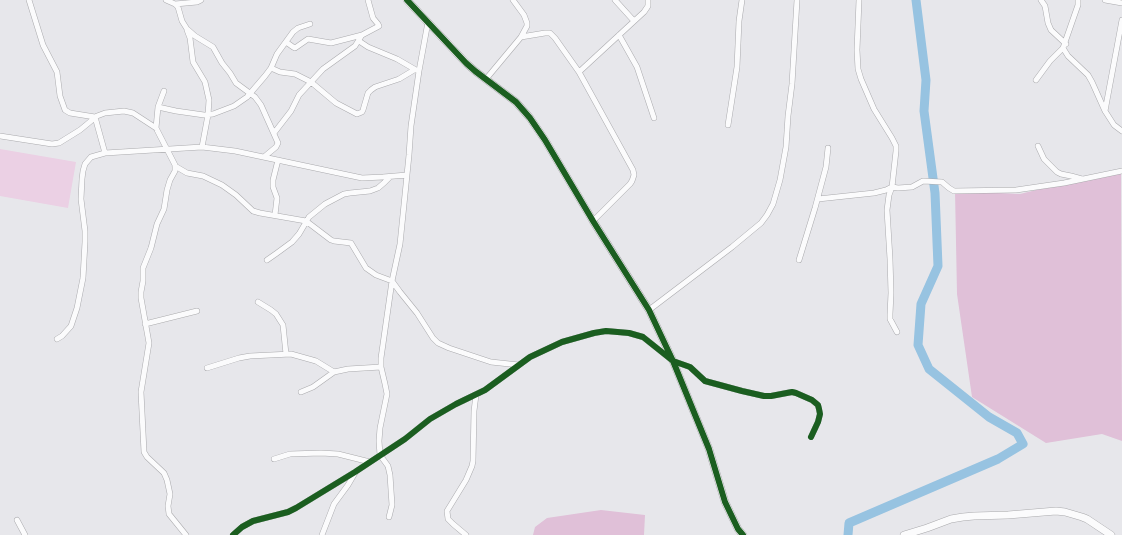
<!DOCTYPE html>
<html>
<head>
<meta charset="utf-8">
<style>
	body { margin:0 }
	canvas { display:block; background:#e7e7eb }
</style>
</head>
<body>
<canvas width="1122" height="535"></canvas>
<script>
const context = document.querySelector('canvas').getContext('2d');
context.lineJoin = 'round';
function fill(path, color) { context.fillStyle = color; context.fill(path, 'evenodd'); }
const toPath = rows => new Path2D(rows.map(r => 'M' + r).join(''));
function strokePath(path, color, width, dash) { context.strokeStyle = color; context.lineWidth = width; context.lineCap = dash ? 'butt' : 'round'; context.setLineDash(dash || []); context.stroke(path); }
fill(toPath([
	[0,149,76,162,68,208,0,196]
]), '#ebd0e4');
fill(toPath([
	[1121,169,1122,441,1102,434,1046,443,972,397,957,294,955,191,1020,194],
	[601,510,645,515,644,535,533,535,535,527,547,518]
]), '#e0c0d8');
strokePath(toPath([
	[848,535,849,523,998,459,1023,444,1017,433,989,417,929,369,918,345,921,304,938,266,935,193,924,111,926,80,916,0]
]), '#97c3e1', 9);
const street = toPath([
	[29,0,43,45,57,72,60,96,65,110,70,113,95,117,105,153],
	[166,0,175,4,178,7,182,21,187,29,195,36,213,47,222,63,230,73,236,83,255,97,261,105,278,143,276,147,264,157],
	[615,0,634,21],
	[859,0,857,50,858,69,861,79,874,109,892,138,896,146,896,151,892,187,889,195,887,210,890,259,891,293,890,314,890,319,897,332],
	[1041,0,1045,6,1048,23,1051,30,1066,44],
	[1078,0,1078,5,1063,48,1068,56,1088,75,1092,82,1105,111,1114,125,1122,131],
	[1105,0,1122,3],
	[175,4,197,2,201,0],
	[187,30,190,38,193,62,205,82,209,100,208,115,202,147],
	[619,35,637,67,654,118],
	[521,37,545,33,550,33,555,38,579,72,633,170,634,175,632,181,630,184,593,221],
	[359,41,368,47,397,59,416,70],
	[286,42,293,47,295,48,308,39,331,43,362,35],
	[271,68,280,72,295,74,311,82,336,103,357,114,362,112,363,110,368,93,371,90,375,87,399,79,414,70],
	[579,72,644,12,648,6,648,0],
	[486,79,521,37,527,26,527,23,524,15,513,0],
	[1036,80,1050,61,1063,48],
	[158,107,176,111,204,115,213,114,234,106,247,97,265,76,271,68,277,54,293,32,298,28,310,24],
	[1105,111,1122,20],
	[728,125,737,67,739,21,742,0],
	[156,128,158,107,164,91],
	[274,133,291,111,299,95,323,69,355,46,362,35,379,26,378,24,373,18,368,0],
	[0,136,52,144,59,143,80,130,97,116,105,113,124,111,133,113,156,128,175,165,175,171,170,180,167,190,164,209,157,224,151,248,143,268,143,281,141,292,141,298,149,343,141,392,144,452,147,457,164,473,167,480,170,494,168,506,169,514,186,535],
	[1038,146,1044,159,1057,172,1061,174,1071,176,1082,179],
	[175,166,187,173,203,176,222,185,236,195,253,211,260,213,306,221,331,240,334,241,351,243,366,268,376,275,392,281,400,292,417,313,433,338,438,343,449,348,491,362,519,365],
	[818,199,874,193,886,190,892,187,898,188,912,187,923,181,942,182,949,188,954,191,1016,190,1064,183,1122,171],
	[275,215,277,198,273,187,273,180,278,160],
	[267,260,277,253,292,242,299,234,309,217,325,204,344,194,350,193,370,191,378,188,385,182,390,177],
	[799,260,815,208,826,167,828,148],
	[258,302,271,310,276,314,283,325,286,354],
	[649,310,732,247,761,223,767,215,773,204,780,180,786,147,788,116,792,84,797,0],
	[145,324,197,311],
	[57,339,62,336,71,326,77,308,83,278,85,242,85,231,81,199,82,179,83,171,85,164,91,157,105,153,202,147,235,151,362,178,383,177,407,175],
	[207,368,239,358,250,356,291,354,316,361,334,372],
	[301,392,313,387,334,372,348,369,381,367],
	[274,459,290,454,321,453,338,454,370,462],
	[389,517,392,505,390,475,388,466,380,455,379,441,380,428,387,394,385,384,381,367,381,358,392,281,400,244,409,155,411,126,419,71,428,22],
	[17,520,25,535],
	[233,535,242,527,253,521,288,512,296,508,355,472,405,439,430,419,456,404,485,390,530,357,562,342,594,333,606,331,629,333,643,337,673,361,690,367,705,381,742,391,764,396,771,396,792,392,796,393,812,400,818,405,819,409,820,414,818,422,811,437],
	[322,535,334,504,348,485,355,473],
	[466,535,453,524,448,519,447,511,466,480,472,466,473,461,474,411,476,395]
]);
const secondary = toPath([
	[407,0,466,63,475,71,516,102,530,118,545,140,593,221,649,310,673,361,709,449,725,502,738,529,743,535],
	[904,535,927,528,951,519,963,517,974,516,1008,515,1056,511,1065,512,1082,517,1087,519,1111,535]
]);
strokePath(street, '#aaaaad', 6);
strokePath(secondary, '#aaaaad', 8);
strokePath(street, '#fbfbfc', 5);
strokePath(secondary, '#fbfbfc', 7);
strokePath(toPath([
	[407,0,466,63,475,71,516,102,530,118,545,140,593,221,649,310,673,361,709,449,725,502,738,529,743,535],
	[233,535,242,527,253,521,288,512,296,508,355,472,405,439,430,419,456,404,485,390,530,357,562,342,594,333,606,331,629,333,643,337,673,361,690,367,705,381,742,391,764,396,771,396,792,392,796,393,812,400,818,405,819,409,820,414,818,422,811,437]
]), '#1b5e20', 6);
</script>
</body>
</html>
